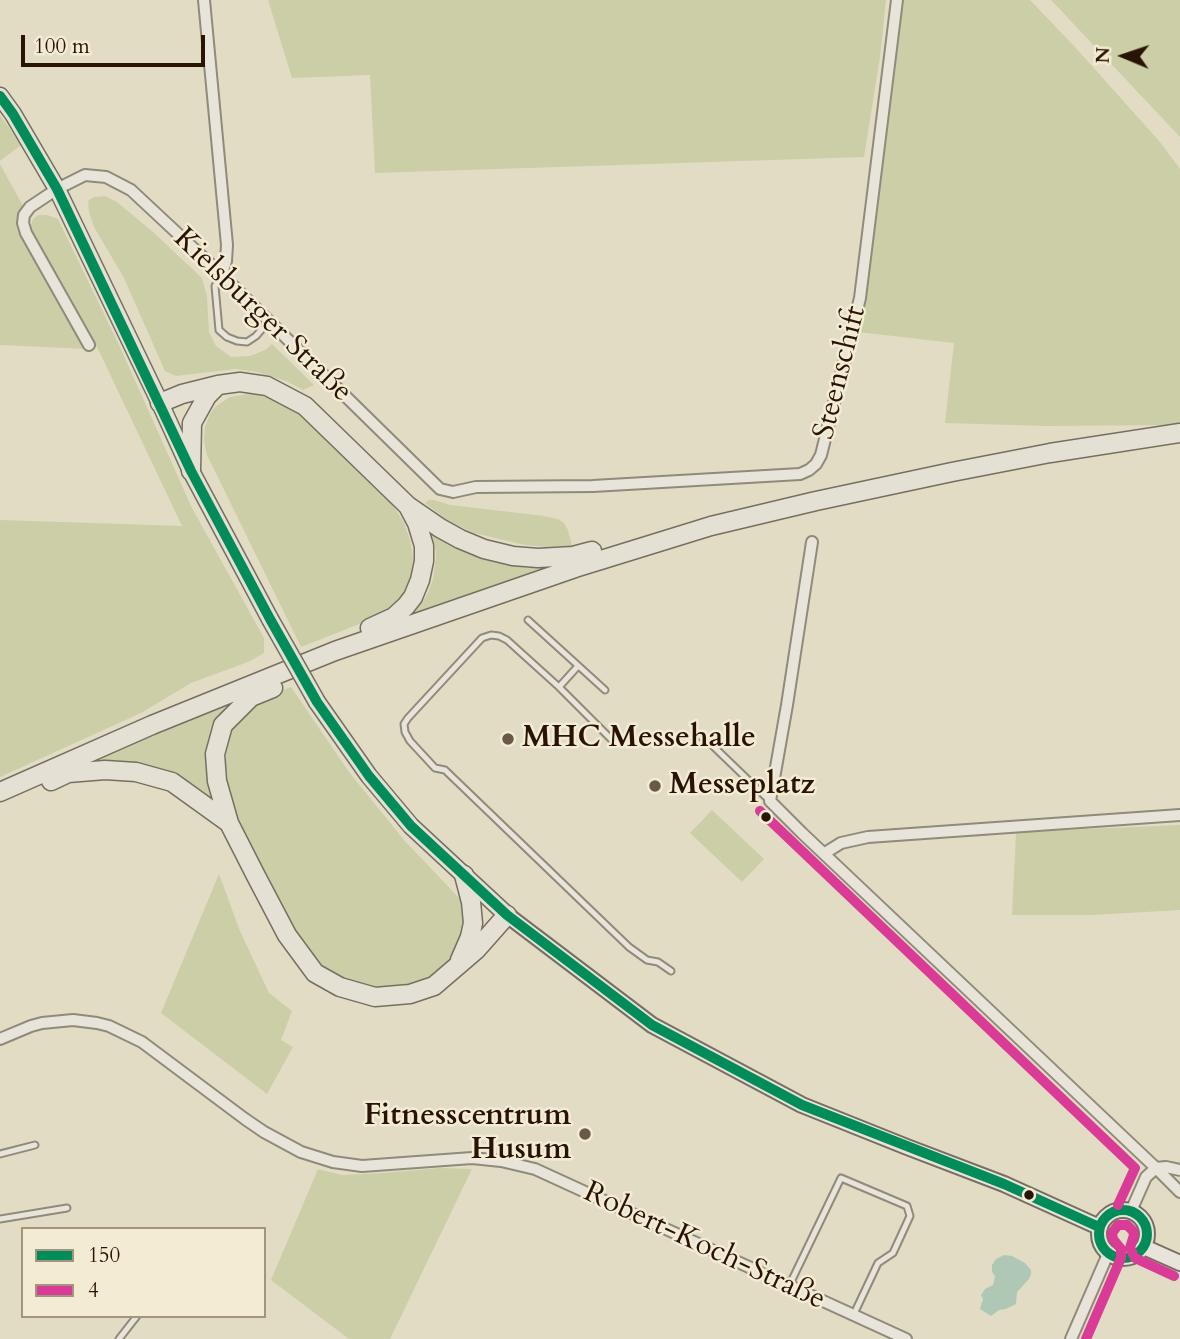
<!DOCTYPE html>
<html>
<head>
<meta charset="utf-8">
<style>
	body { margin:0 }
	#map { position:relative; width:1180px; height:1339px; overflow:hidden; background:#e2dcc5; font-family:Cardo,serif }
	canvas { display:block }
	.legend { position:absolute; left:21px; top:1227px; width:245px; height:91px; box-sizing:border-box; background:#f4ecd2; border:2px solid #a29580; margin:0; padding:9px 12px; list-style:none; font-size:21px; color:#281305 }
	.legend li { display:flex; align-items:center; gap:14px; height:35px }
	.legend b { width:35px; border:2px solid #a29580 }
	.north { position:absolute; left:1089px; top:21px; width:70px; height:70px; -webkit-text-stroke:5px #f4ecd2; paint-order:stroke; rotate:272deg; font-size:19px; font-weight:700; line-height:28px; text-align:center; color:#281305 }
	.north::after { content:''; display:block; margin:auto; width:24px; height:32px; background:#281305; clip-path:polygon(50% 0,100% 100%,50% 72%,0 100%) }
	.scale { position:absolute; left:21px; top:35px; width:184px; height:32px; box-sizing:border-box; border:4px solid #281305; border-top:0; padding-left:9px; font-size:21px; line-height:24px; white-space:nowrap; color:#281305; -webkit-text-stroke:5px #f4ecd2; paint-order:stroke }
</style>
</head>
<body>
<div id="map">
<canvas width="1180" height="1339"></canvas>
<ul class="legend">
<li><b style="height:9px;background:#018c5a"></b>150</li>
<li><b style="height:9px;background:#d93b96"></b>4</li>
</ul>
<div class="north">N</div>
<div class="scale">100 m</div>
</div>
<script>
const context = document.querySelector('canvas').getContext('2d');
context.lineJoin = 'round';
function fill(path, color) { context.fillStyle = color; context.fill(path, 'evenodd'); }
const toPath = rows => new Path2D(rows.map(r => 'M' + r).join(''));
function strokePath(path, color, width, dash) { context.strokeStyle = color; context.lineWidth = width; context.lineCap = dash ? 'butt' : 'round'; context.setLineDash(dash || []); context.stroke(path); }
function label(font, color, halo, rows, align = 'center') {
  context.font = font + ' Cardo,serif'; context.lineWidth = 5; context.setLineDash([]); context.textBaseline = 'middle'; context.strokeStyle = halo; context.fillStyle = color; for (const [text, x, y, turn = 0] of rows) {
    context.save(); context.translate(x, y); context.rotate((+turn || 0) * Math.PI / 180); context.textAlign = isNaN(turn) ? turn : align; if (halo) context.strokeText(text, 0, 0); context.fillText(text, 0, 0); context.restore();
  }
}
fill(toPath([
	[268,0,886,0,880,57,864,157,375,173,370,75,292,78],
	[903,0,1030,0,1075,47,1160,142,1180,169,1180,425,1045,426,945,423,954,343,858,332,865,300],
	[1051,0,1180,0,1180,137],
	[0,115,21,145,0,161],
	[0,164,23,206,19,214,17,223,21,233,87,349,0,345],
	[105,196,117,202,153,232,202,278,207,297,209,332,216,346,231,357,250,356,265,350,272,344,314,385,303,390,286,381,257,372,236,369,176,376,165,371,124,278,94,227,89,212,88,201,94,197],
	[38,215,47,215,58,219,120,347,192,508,264,638,264,653,248,662,191,683,141,713,0,777,0,520,182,526,98,349,34,240,30,228,33,219],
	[249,394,267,397,290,407,317,429,382,491,396,510,404,523,410,540,413,558,409,583,403,594,388,609,367,621,301,647,207,455,204,441,205,427,210,414,215,407,230,397],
	[429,500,434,500,450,505,544,516,558,519,564,523,568,530,572,546,546,547,525,545,474,533,447,520,425,503],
	[430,530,439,537,476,557,502,564,528,568,558,567,408,616,421,604,428,593,433,579,436,557,435,545],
	[291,687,349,772,404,840,462,901,467,926,457,954,432,980,408,988,376,991,343,981,319,967,293,932,236,823,219,754,228,727,256,701],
	[249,693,219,724,223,815,173,779,68,769],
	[712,810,764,859,742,882,690,833],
	[1180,825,1180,910,1093,915,1012,915,1016,832],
	[219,874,240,931,269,993,292,1011,281,1040,293,1047,267,1094,161,1013],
	[439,1168,472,1169,390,1339,349,1339,271,1280,318,1169,342,1175,384,1173]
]), '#cccea7');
fill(toPath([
	[1004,1255,1012,1256,1025,1263,1031,1270,1031,1274,1029,1279,1017,1292,1016,1304,1006,1309,999,1310,991,1316,980,1309,983,1299,981,1295,985,1289,993,1285,995,1276,992,1272,992,1265,996,1259]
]), '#afc7b5');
const service = toPath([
	[222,275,215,286,219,330,227,337,237,341,247,342,256,336,268,322],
	[528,620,605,690],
	[559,687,578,666],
	[699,735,712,745,770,801],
	[616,744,559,687,507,640,499,636,491,635,482,638,408,718,404,724,405,732,410,741,435,768,445,770,629,947,647,960,658,962,671,971],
	[0,1154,35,1145],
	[0,1219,67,1208],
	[789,1286,841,1178,907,1206,910,1216,893,1253,878,1263,853,1316],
	[119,1339,137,1316]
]);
const minor = toPath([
	[204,0,227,245,226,261,222,275],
	[89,345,26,233,23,223,24,215,30,207,57,189,85,175,106,177,131,190,222,275,440,489,453,492,476,487,593,486,800,474,809,470,816,464,821,455,860,298,897,0],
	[812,542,787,705,770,801,802,833,1156,1168,1180,1192],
	[825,853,841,843,868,837,1180,815],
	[0,1039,31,1026,42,1023,73,1020,97,1023,109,1026,142,1042,245,1119,264,1132,301,1152,333,1162,362,1166,472,1158,501,1161,535,1169,906,1339],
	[1156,1168,1166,1167,1180,1170],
	[1131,1211,1146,1177,1156,1168],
	[1071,1339,1108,1254]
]);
const secondary = toPath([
	[507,915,652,1025,802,1105,907,1147,1004,1184,1099,1227],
	'1099 1234a24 24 0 1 1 48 0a24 24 0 1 1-48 0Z',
	[1144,1247,1180,1263]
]);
const primary = toPath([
	[0,96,13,114,57,189,160,403,191,471,270,619],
	[317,702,369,776,411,826,507,915]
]);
const trunk = toPath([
	[160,403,182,394,218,385,240,382,267,386,305,406,408,506,440,528,460,539,484,549,513,556,538,558,573,556,592,551],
	[191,471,192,423,207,396,218,385],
	[370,628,394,617,406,606,413,597,420,580,424,561,424,546,417,523,408,506],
	[273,688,251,697,223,725,215,754,217,781,229,823,256,876,287,935,315,973,340,987,375,997,410,994,434,986,476,950,507,915],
	[51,781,68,773,105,770,136,772,172,782,229,823],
	[0,792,152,725,335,651,575,568,711,526,816,501,952,472,1050,453,1180,433],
	[460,960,470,937,473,923,471,902,464,875]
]);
strokePath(service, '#908a7b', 9);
strokePath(minor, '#908a7b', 14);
strokePath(secondary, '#766f61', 18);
strokePath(primary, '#766f61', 19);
strokePath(trunk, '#766f61', 21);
strokePath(service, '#e8e4d9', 5);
strokePath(minor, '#e8e4d9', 10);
strokePath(secondary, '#e8e4d9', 14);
strokePath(primary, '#e4e0d3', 16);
strokePath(trunk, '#e4e0d3', 18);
const primaryBridge = toPath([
	[270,619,317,702]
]);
strokePath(primaryBridge, '#766f61', 19, []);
strokePath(primaryBridge, '#e4e0d3', 16);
strokePath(toPath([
	[0,96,13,114,57,189,191,471,270,619,317,702,369,776,411,826,507,915,652,1025,802,1105,1004,1184,1099,1227],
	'1099 1234a24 24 0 1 1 48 0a24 24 0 1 1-48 0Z'
]), '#018c5a', 10);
strokePath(toPath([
	[760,811,1135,1168,1118,1205],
	[1086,1339,1121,1258,1121,1249,1113,1239,1112,1233,1118,1225,1127,1225,1133,1231,1134,1235,1130,1248,1135,1258,1174,1276]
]), '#d93b96', 10);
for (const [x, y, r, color] of [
	[508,739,7,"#695948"],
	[655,786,7,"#695948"],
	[766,817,6,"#281305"],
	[585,1134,7,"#695948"],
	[1029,1195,6,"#281305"]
]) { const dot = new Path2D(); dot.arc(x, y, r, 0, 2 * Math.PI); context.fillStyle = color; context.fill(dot); strokePath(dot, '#f4ecd2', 2.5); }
label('30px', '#281305', '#f4ecd2', [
	["Kielsburger Straße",262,316,44],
	["Steenschift",841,373,-76],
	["Robert-Koch-Straße",704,1247,25]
]);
label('bold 30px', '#281305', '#f4ecd2', [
	["MHC Messehalle",522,739],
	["Messeplatz",669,786],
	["Fitnesscentrum",571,1117,"right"],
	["Husum",571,1151,"right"]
], 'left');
</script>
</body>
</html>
